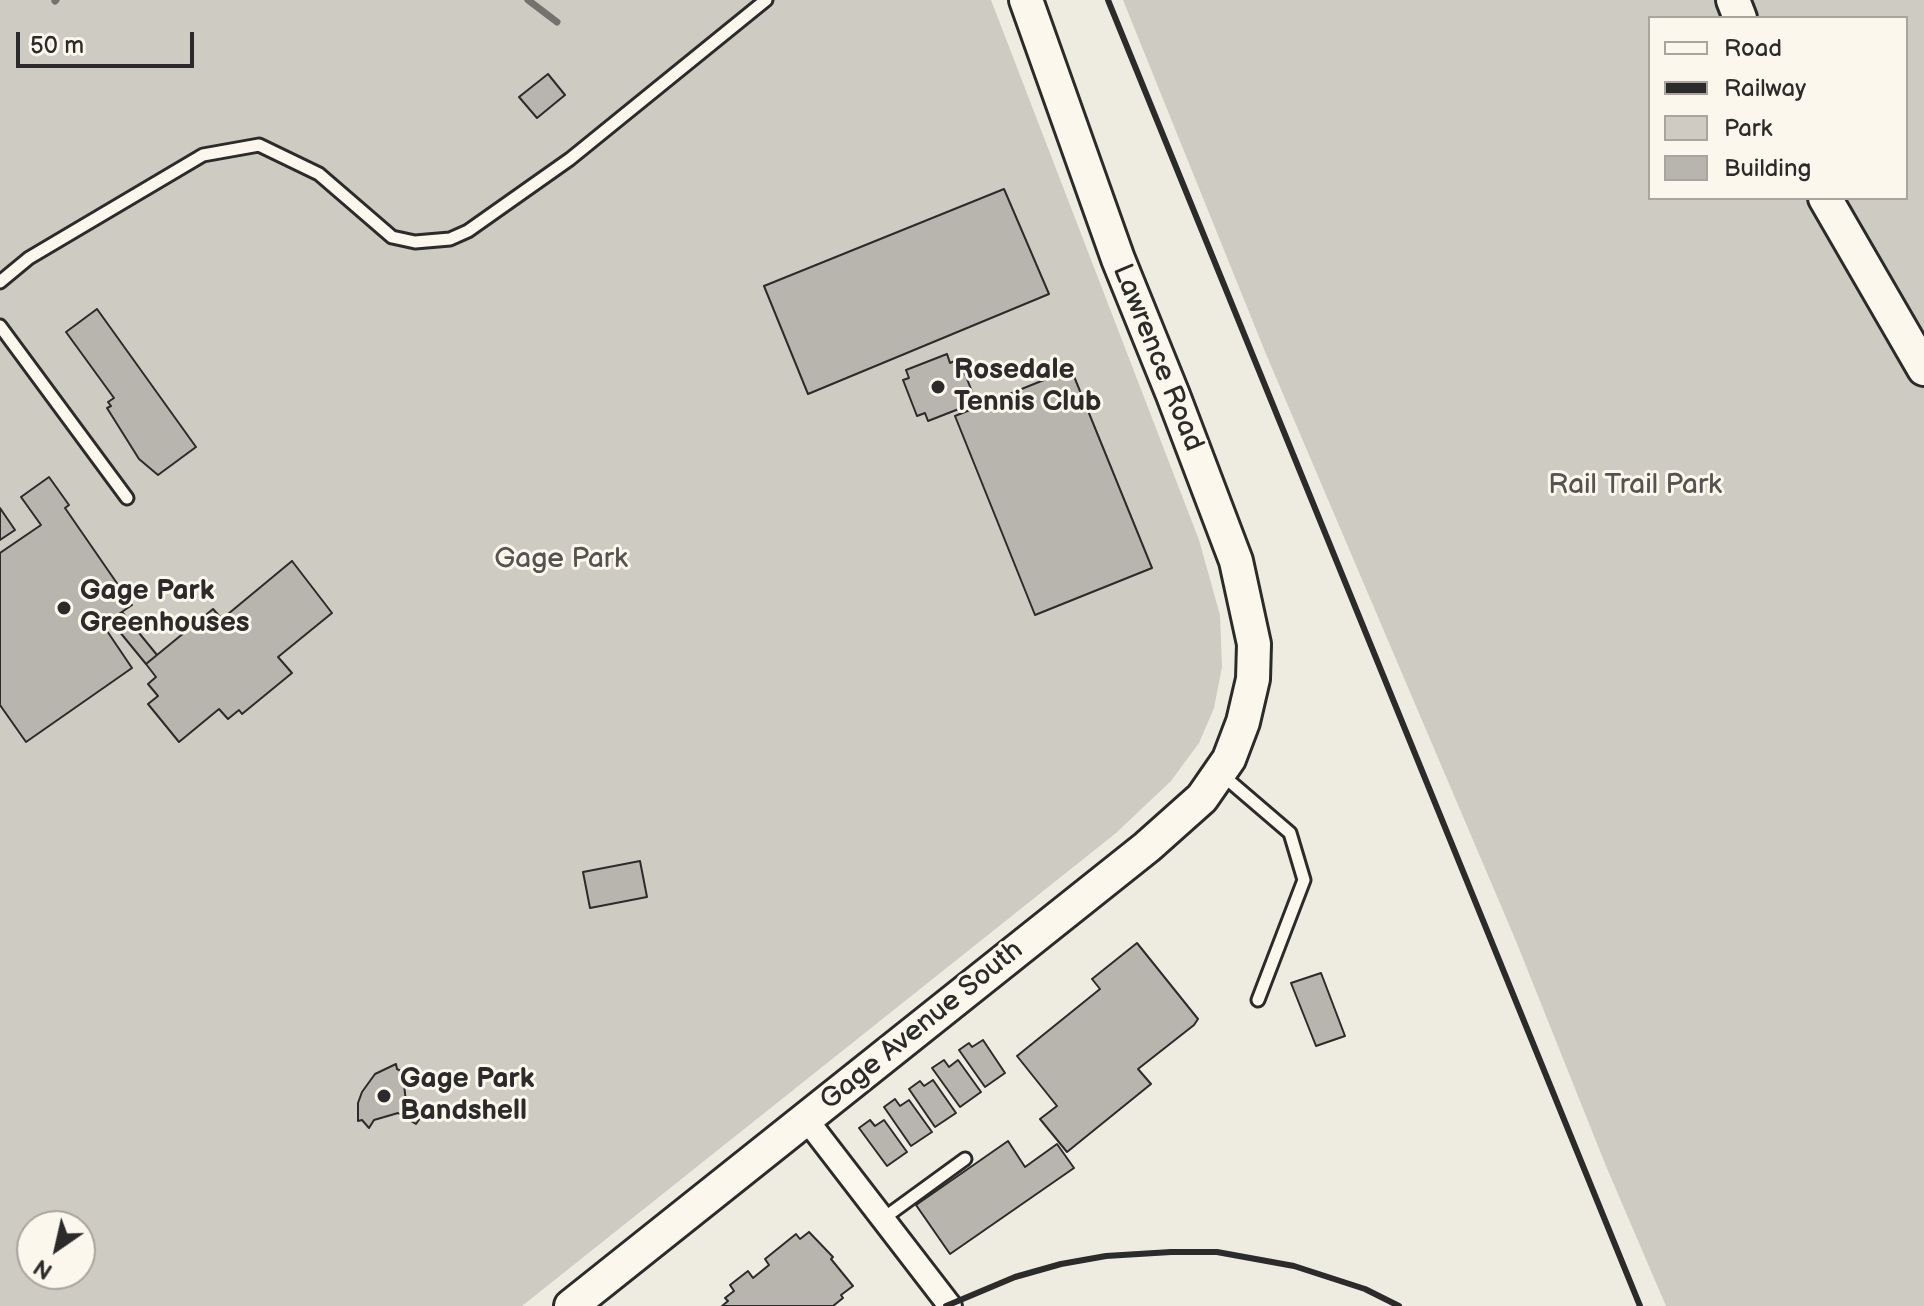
<!DOCTYPE html>
<html>
<head>
<meta charset="utf-8">
<style>
	body { margin:0 }
	#map { position:relative; width:1924px; height:1306px; overflow:hidden; background:#eeebe0; font-family:"Balsamiq Sans",sans-serif }
	canvas { display:block }
	.legend { position:absolute; left:1648px; top:16px; width:260px; height:184px; box-sizing:border-box; background:#fbf7ec; border:2px solid #a8a59f; margin:0; padding:10px 14px; list-style:none; font-size:24px; color:#2b2b2b }
	.legend li { display:flex; align-items:center; gap:16px; height:40px }
	.legend b { width:40px; border:2px solid #a8a59f }
	.north { position:absolute; left:16px; top:1210px; width:80px; height:80px; box-sizing:border-box; background:#fbf7ec; border:2px solid #a8a59f; border-radius:50%; rotate:214deg; font-size:22px; font-weight:700; line-height:32px; text-align:center; color:#2b2b2b }
	.north::after { content:''; display:block; margin:auto; width:28px; height:36px; background:#2b2b2b; clip-path:polygon(50% 0,100% 100%,50% 72%,0 100%) }
	.scale { position:absolute; left:16px; top:32px; width:178px; height:36px; box-sizing:border-box; border:4px solid #2b2b2b; border-top:0; padding-left:10px; font-size:24px; line-height:28px; white-space:nowrap; color:#2b2b2b; -webkit-text-stroke:6px #fbf7ec; paint-order:stroke }
</style>
</head>
<body>
<div id="map">
<canvas width="1924" height="1306"></canvas>
<ul class="legend">
<li><b style="height:10px;background:#fbf7ec"></b>Road</li>
<li><b style="height:10px;background:#2b2b2b"></b>Railway</li>
<li><b style="height:22px;background:#cecbc2"></b>Park</li>
<li><b style="height:22px;background:#b8b5ae"></b>Building</li>
</ul>
<div class="north">N</div>
<div class="scale">50 m</div>
</div>
<script>
const context = document.querySelector('canvas').getContext('2d');
context.lineJoin = 'round';
function fill(path, color) { context.fillStyle = color; context.fill(path, 'evenodd'); }
const toPath = rows => new Path2D(rows.map(r => 'M' + r).join(''));
function strokePath(path, color, width, dash) { context.strokeStyle = color; context.lineWidth = width; context.lineCap = dash ? 'butt' : 'round'; context.setLineDash(dash || []); context.stroke(path); }
function label(font, color, halo, rows, align = 'center') {
  context.font = font + ' "Balsamiq Sans",sans-serif'; context.lineWidth = 6; context.setLineDash([]); context.textBaseline = 'middle'; context.strokeStyle = halo; context.fillStyle = color; for (const [text, x, y, turn = 0] of rows) {
    context.save(); context.translate(x, y); context.rotate((+turn || 0) * Math.PI / 180); context.textAlign = isNaN(turn) ? turn : align; if (halo) context.strokeText(text, 0, 0); context.fillText(text, 0, 0); context.restore();
  }
}
fill(toPath([
	[0,0,991,0,1199,540,1220,615,1222,667,1214,708,1199,743,1171,781,1116,833,522,1306,0,1306],
	[32,1226,80,1226,80,1274,32,1274],
	[1123,0,1924,0,1924,1306,1666,1306,1606,1166,1516,941,1266,354],
	[1650,18,1906,18,1906,198,1650,198]
]), '#cecbc2');
strokePath(toPath([
	[528,0,557,22],
	[55,1,56,0]
]), '#74726e', 7);
const building = toPath([
	[548,74,565,95,537,118,519,97,548,74],
	[1004,189,1049,294,808,394,764,286,1004,189],
	[97,309,196,447,158,475,139,459,107,408,111,406,108,402,114,398,66,332,97,309],
	[947,354,950,363,959,359,973,394,965,396,969,405,928,421,925,413,917,416,903,380,909,378,906,370,947,354],
	[1071,369,1152,568,1035,615,955,416,1071,369],
	[49,477,69,505,65,508,132,605,103,625,132,668,26,742,0,705,0,553,41,525,21,497,49,477],
	[0,508,15,530,0,540,0,508],
	[292,561,332,613,278,657,292,673,242,714,239,710,228,719,219,709,179,742,148,704,158,696,148,684,156,677,146,664,213,609,222,619,292,561],
	[122,612,157,655,146,664,110,620,122,612],
	[640,861,647,897,590,908,583,872,640,861],
	[1137,943,1198,1019,1194,1025,1138,1069,1151,1084,1067,1152,1040,1119,1057,1106,1017,1056,1100,989,1092,979,1137,943],
	[1321,973,1345,1036,1316,1046,1291,983,1321,973],
	[983,1040,1005,1073,985,1087,959,1050,969,1043,972,1047,983,1040],
	[944,1060,949,1067,958,1060,981,1092,960,1107,932,1068,944,1060],
	[396,1064,397,1069,405,1073,403,1076,406,1102,423,1114,416,1124,398,1113,374,1120,369,1128,362,1120,358,1121,358,1103,362,1092,375,1074,396,1064],
	[933,1080,956,1113,935,1127,909,1089,920,1081,924,1086,933,1080],
	[895,1099,900,1106,909,1100,932,1132,911,1146,884,1107,895,1099],
	[870,1120,875,1126,884,1120,907,1152,887,1166,859,1128,870,1120],
	[1008,1141,1025,1167,1057,1144,1074,1168,950,1254,916,1205,1008,1141],
	[809,1232,833,1257,831,1259,853,1286,841,1295,843,1298,833,1306,722,1306,728,1301,725,1298,734,1291,730,1285,748,1271,753,1278,769,1265,765,1259,796,1234,800,1239,809,1232]
]);
fill(building, '#b8b5ae');
strokePath(building, '#2b2b2b', 2);
const lane = toPath([
	[0,282,29,258,203,155,259,145,319,174,392,237,415,242,450,239,468,231,570,159,766,0],
	[0,326,127,498],
	[1220,773,1290,833,1304,880,1258,1000],
	[884,1218,965,1159]
]);
const street = toPath([
	[806,1119,950,1306]
]);
const secondary = toPath([
	[1733,0,1740,18],
	[1825,198,1924,369],
	[571,1306,1147,847,1202,798,1229,759,1243,722,1253,679,1254,644,1236,561,1173,395,1118,259,1026,0]
]);
strokePath(lane, '#2b2b2b', 17);
strokePath(street, '#2b2b2b', 28);
strokePath(secondary, '#2b2b2b', 38);
strokePath(lane, '#fbf7ec', 11);
strokePath(street, '#fbf7ec', 22);
strokePath(secondary, '#fbf7ec', 32);
strokePath(toPath([
	[1108,0,1640,1306],
	[946,1306,1015,1277,1061,1264,1106,1256,1171,1252,1217,1252,1294,1266,1365,1289,1399,1306]
]), '#2b2b2b', 6);
for (const [x, y, r, color] of [
	[938,387,8,"#2b2b2b"],
	[64,608,8,"#2b2b2b"],
	[384,1096,8,"#2b2b2b"]
]) { const dot = new Path2D(); dot.arc(x, y, r, 0, 2 * Math.PI); context.fillStyle = color; context.fill(dot); strokePath(dot, '#fbf7ec', 3); }
label('28px', '#2b2b2b', '#fbf7ec', [
	["Lawrence Road",1157,358,68],
	["Gage Avenue South",922,1026,-39]
]);
label('bold 28px', '#2b2b2b', '#fbf7ec', [
	["Rosedale",954,371],
	["Tennis Club",954,403],
	["Gage Park",80,592],
	["Greenhouses",80,624],
	["Gage Park",400,1080],
	["Bandshell",400,1112]
], 'left');
label('28px', '#545351', '#fbf7ec', [
	["Rail Trail Park",1635,486],
	["Gage Park",561,560]
]);
</script>
</body>
</html>
